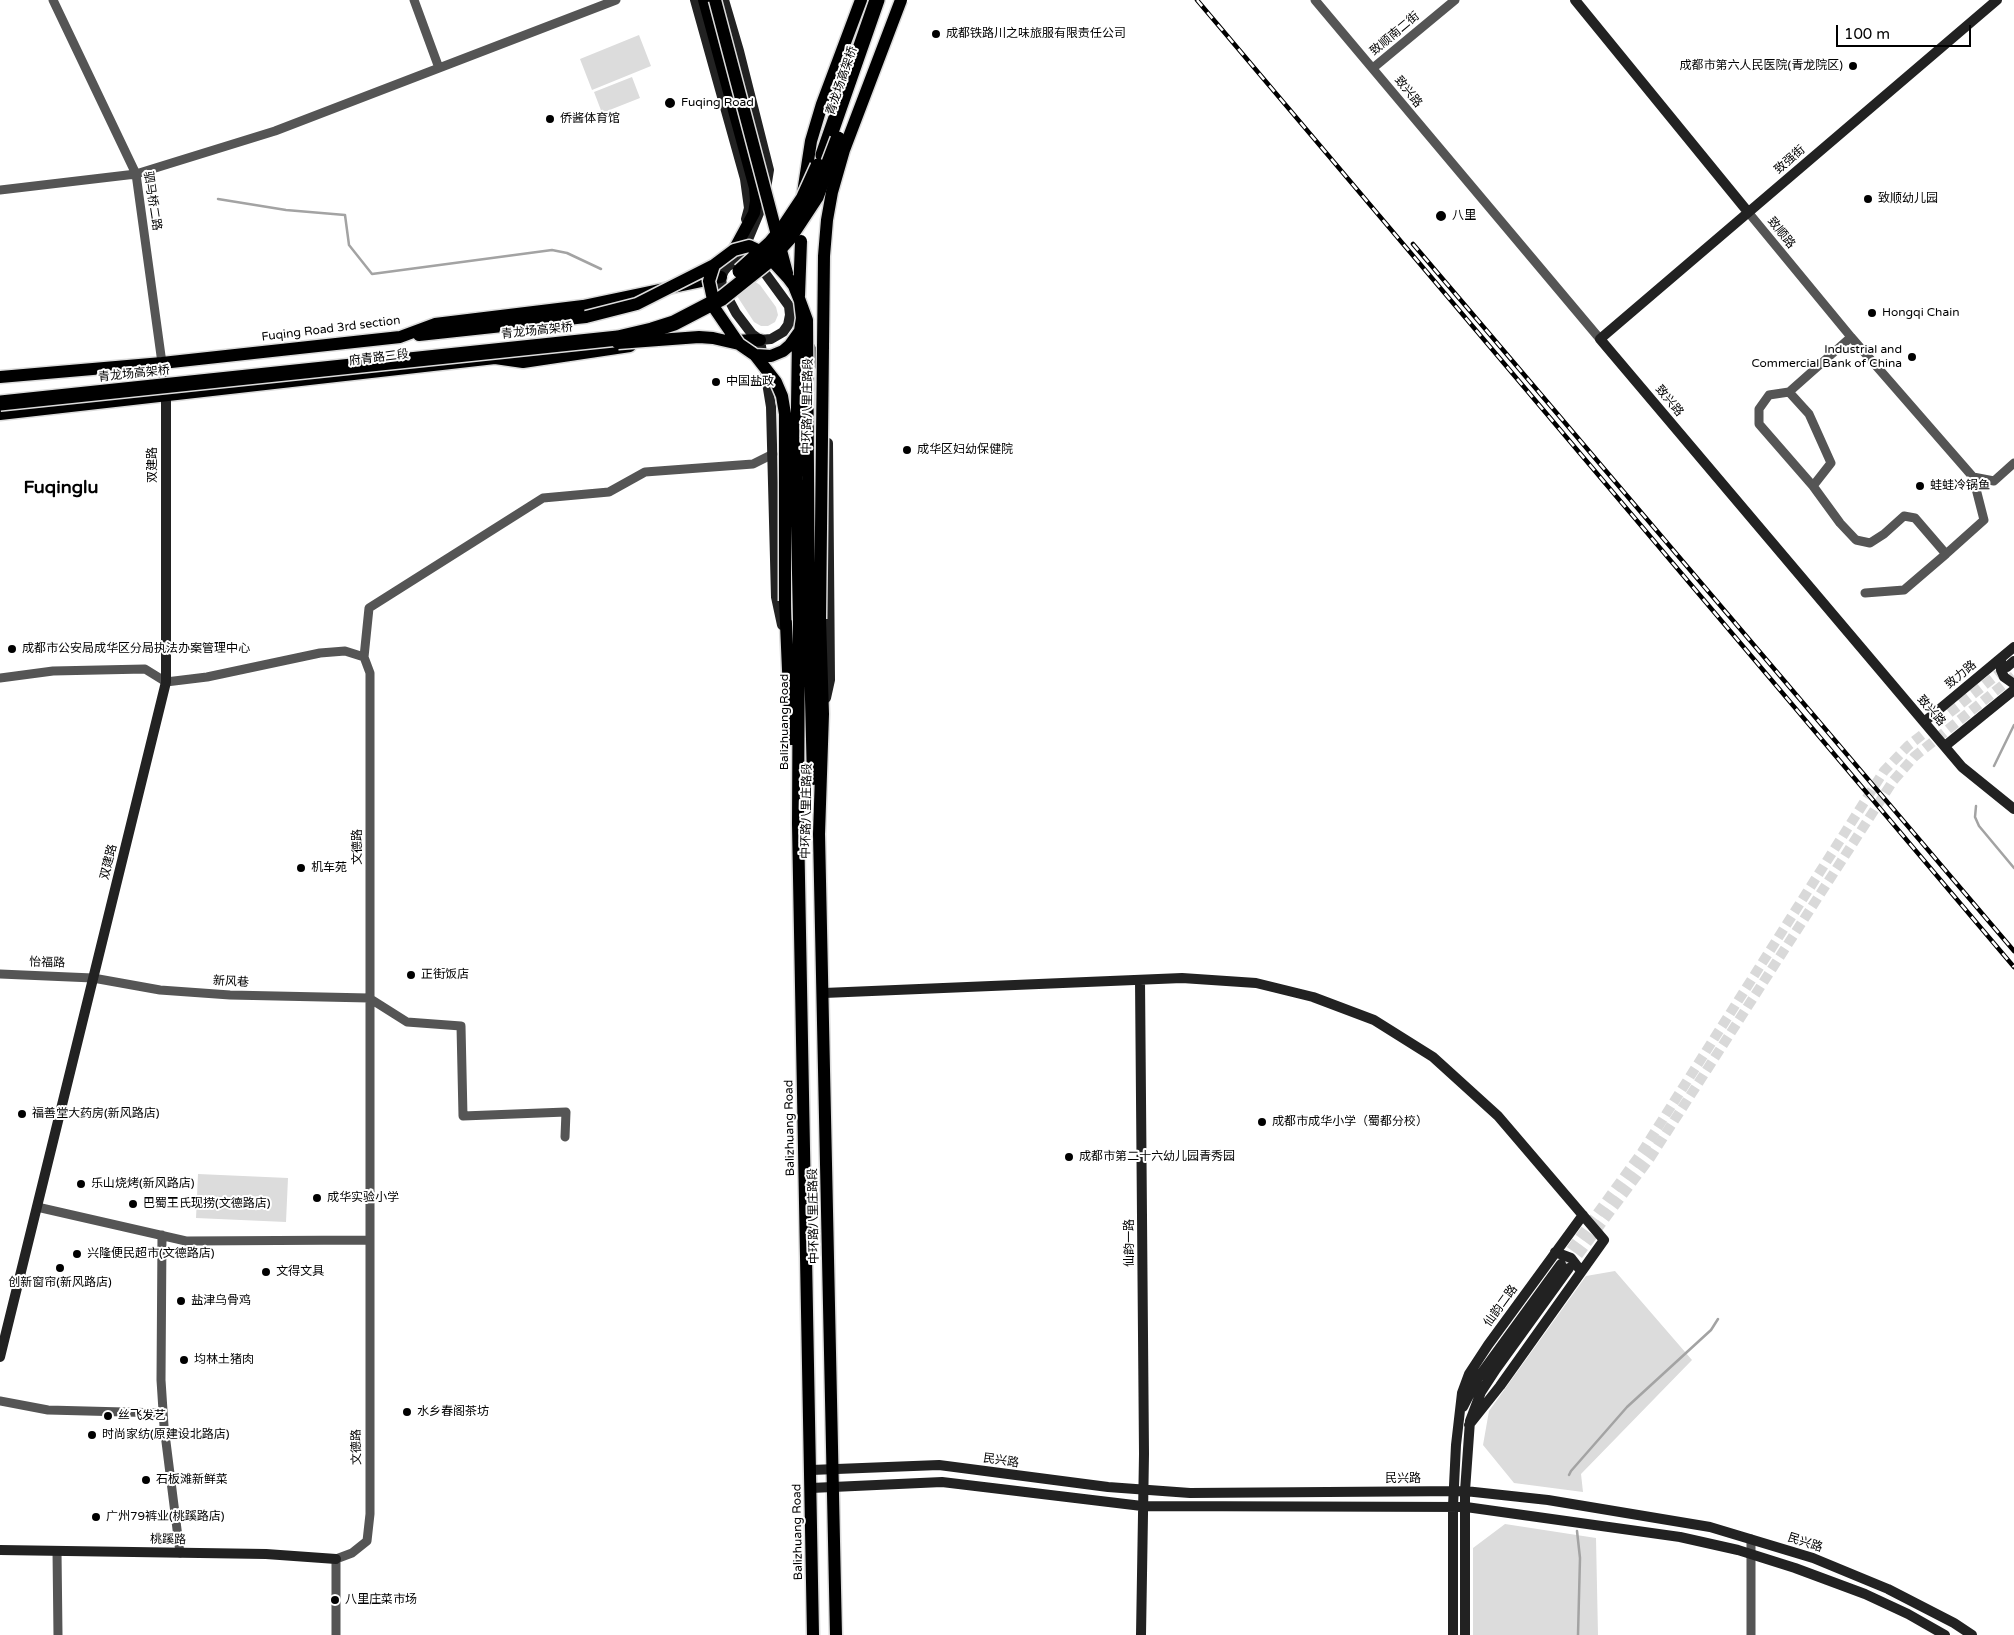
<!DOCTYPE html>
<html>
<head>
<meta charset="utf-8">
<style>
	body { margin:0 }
	#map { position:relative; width:2014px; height:1635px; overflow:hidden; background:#fff; font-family:"Varela Round",sans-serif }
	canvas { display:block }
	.scale { position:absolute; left:1836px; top:25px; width:135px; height:22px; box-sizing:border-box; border:2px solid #000; border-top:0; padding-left:6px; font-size:15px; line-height:18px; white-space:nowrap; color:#000; -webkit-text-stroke:4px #fff; paint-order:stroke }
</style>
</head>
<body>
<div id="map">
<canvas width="2014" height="1635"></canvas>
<div class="scale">100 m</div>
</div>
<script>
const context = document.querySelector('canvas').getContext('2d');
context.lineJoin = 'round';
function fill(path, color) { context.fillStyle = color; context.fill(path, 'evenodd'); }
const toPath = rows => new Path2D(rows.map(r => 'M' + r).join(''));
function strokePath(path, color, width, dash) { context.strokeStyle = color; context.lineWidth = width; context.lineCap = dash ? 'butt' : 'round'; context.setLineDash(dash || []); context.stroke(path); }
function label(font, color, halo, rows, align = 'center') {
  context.font = font + ' "Varela Round","Noto Sans SC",sans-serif'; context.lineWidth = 4; context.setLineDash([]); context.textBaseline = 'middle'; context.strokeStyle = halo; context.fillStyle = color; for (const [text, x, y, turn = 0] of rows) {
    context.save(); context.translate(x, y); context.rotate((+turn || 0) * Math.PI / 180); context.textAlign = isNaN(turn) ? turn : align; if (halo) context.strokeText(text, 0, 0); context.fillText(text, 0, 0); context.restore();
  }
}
fill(toPath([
	[639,35,651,66,592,90,580,59],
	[632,77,640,98,602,113,594,92],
	[754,281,760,285,776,307,778,315,775,322,768,326,761,326,754,322,737,296,738,290],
	[198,1174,288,1178,286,1222,196,1218],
	[1615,1271,1692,1360,1581,1474,1583,1492,1514,1483,1483,1445,1489,1411,1586,1276],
	[1505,1524,1596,1538,1598,1635,1473,1635,1473,1548]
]), '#dcdcdc');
strokePath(toPath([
	[218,199,286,210,345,215,349,245,372,274,552,250,567,253,601,269],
	[1994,766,2014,725],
	[1976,806,1975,817,1979,826,2014,868],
	[1569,1475,1571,1471,1627,1407,1711,1330,1718,1319],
	[1577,1531,1580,1558,1578,1635]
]), '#a3a3a3', 2.5);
strokePath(toPath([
	[1562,1262,1642,1152,1884,771,1908,746,2007,667],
	[1569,1267,1650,1158,1893,781,1914,757,2014,676]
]), '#d9d9d9', 10, [10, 5]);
const primary = toPath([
	[704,0,755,188,756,201,754,213,734,250],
	[803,193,811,141,822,104,861,0],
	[419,335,586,317],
	[727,341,760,340],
	[0,377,162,363,400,337,435,324,583,306,721,277],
	[0,414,495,358,523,362,630,346],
	[785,601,791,739],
	[809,619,813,779],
	[820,619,823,714,819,834,836,1635],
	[799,620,798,824,813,1635]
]);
const highway = toPath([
	[823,155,877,0]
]);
strokePath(primary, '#dbdbdb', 15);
strokePath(highway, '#dbdbdb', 18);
strokePath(toPath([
	[53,0,136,174,162,363],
	[414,0,439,68],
	[1315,0,1600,339],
	[1373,68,1455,0],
	[0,190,136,174,275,131,616,0],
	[1748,212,1851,337,1973,477,1984,520,1946,554],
	[1789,392,1769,395,1759,409,1759,424,1813,486,1840,523,1856,540,1870,543,1884,534,1904,516,1915,518,1946,554,1904,590,1865,593],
	[1973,477,1994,481,2014,463],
	[1813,486,1831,463,1809,414,1789,392,1851,337],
	[364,657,369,608,543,498,609,492,645,472,753,464,773,454],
	[0,678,53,671,145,669,166,682,207,677,320,653,345,651,364,657,370,673,370,1514,367,1541,352,1553,336,1559,336,1635],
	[0,974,93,978,160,990,230,995,369,998,407,1022,461,1026,463,1116,566,1112,565,1137],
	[37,1207,186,1241,369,1240],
	[162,1235,161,1380,164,1426,180,1553],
	[0,1401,48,1410,163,1413],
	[1751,1539,1751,1635],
	[57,1551,58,1635]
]), '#555', 9);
strokePath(toPath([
	[695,0,745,179,749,208,746,219],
	[724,0,739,51,769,170,764,201,739,261],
	[1575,0,1748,212],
	[1997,0,1600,339,1962,767,2014,809],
	[739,261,746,262,762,269,789,306,790,315,788,325,783,332,771,339,760,340,752,334,736,313,722,287,721,277,724,271,728,266,739,261],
	[728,266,734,249],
	[789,306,801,330],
	[760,340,771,407,776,597,782,625],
	[808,343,823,372],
	[2001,658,2001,670,2004,677,2014,684],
	[2007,667,2014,661],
	[826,698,830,680,828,443],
	[1924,722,2014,647],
	[1945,746,2014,690],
	[1140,980,1144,1454,1141,1635],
	[824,993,1182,978,1256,983,1313,997,1374,1020,1433,1057,1498,1116,1604,1240,1500,1386,1469,1425],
	[1555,1252,1571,1258,1581,1271],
	[0,1357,166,682,166,395,162,363],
	[1463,1407,1478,1378,1561,1264],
	[811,1470,939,1465,1108,1487,1190,1493,1465,1491,1548,1500,1710,1527,1813,1558,1888,1589,1954,1623,1972,1635],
	[811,1488,942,1482,1142,1506,1466,1507,1680,1537,1738,1550,1795,1568,1865,1594,1908,1614,1945,1635],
	[0,1550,266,1554,336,1559],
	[1453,1635,1453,1506,1456,1445,1462,1393,1469,1374,1488,1345,1583,1215],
	[1465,1635,1465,1491,1470,1421,1481,1392,1496,1369,1569,1268]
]), '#222', 10);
strokePath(primary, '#000', 12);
strokePath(highway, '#000', 15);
const rail = toPath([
	[1197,0,2014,967],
	[1413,244,2014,951]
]);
strokePath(rail, '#000', 4.5);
strokePath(rail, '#fff', 2.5, [8]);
const primaryBridge = toPath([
	[715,0,787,273],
	[799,296,801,241],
	[800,301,802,318,800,331,790,345,783,351,771,356,755,355,739,344,715,309,709,281,714,265,734,250,749,246,766,254,788,278,794,286,800,301,807,320,809,619],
	[586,317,637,304,714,265],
	[798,336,796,478,799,620],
	[618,343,699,337,713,338,739,344],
	[755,355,776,382,782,396,785,414,785,601],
	[820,619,824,256,827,220,832,192,844,150,901,0]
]);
const highwayBridge = toPath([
	[740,271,771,243,785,226,803,199,818,166],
	[0,403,618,338,652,330,674,323,722,298,767,262,789,238,816,197,838,139]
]);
strokePath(primaryBridge, '#dbdbdb', 15, []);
strokePath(highwayBridge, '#dbdbdb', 18, []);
strokePath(primaryBridge, '#000', 12);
strokePath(highwayBridge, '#000', 15);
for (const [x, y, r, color] of [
	[936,34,5,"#000"],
	[1853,66,5,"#000"],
	[670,103,6,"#000"],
	[550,119,5,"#000"],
	[1868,199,5,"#000"],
	[1441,216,6,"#000"],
	[1872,313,5,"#000"],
	[1912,357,5,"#000"],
	[716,382,5,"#000"],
	[907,450,5,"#000"],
	[1920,486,5,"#000"],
	[12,649,5,"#000"],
	[301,868,5,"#000"],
	[411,975,5,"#000"],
	[22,1114,5,"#000"],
	[1262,1122,5,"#000"],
	[1069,1157,5,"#000"],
	[81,1184,5,"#000"],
	[317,1198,5,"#000"],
	[133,1204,5,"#000"],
	[77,1254,5,"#000"],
	[60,1268,5,"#000"],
	[266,1272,5,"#000"],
	[181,1301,5,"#000"],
	[184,1360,5,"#000"],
	[407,1412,5,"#000"],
	[108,1416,5,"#000"],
	[92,1435,5,"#000"],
	[146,1480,5,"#000"],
	[96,1517,5,"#000"],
	[335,1600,5,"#000"]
]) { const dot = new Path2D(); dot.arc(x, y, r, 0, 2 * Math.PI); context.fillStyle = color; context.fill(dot); strokePath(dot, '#fff', 2); }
label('12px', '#000', '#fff', [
	["成都铁路川之味旅服有限责任公司",946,34],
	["成都市第六人民医院(青龙院区)",1843,66,"right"],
	["Fuqing Road",681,103],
	["侨酱体育馆",560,119],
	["致顺幼儿园",1878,199],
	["八里",1452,216],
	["Hongqi Chain",1882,313],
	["Industrial and",1902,350,"right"],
	["Commercial Bank of China",1902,364,"right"],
	["中国盐政",726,382],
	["成华区妇幼保健院",917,450],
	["蛙蛙冷锅鱼",1930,486],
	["成都市公安局成华区分局执法办案管理中心",22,649],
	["机车苑",311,868],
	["正街饭店",421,975],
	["福善堂大药房(新风路店)",32,1114],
	["成都市成华小学（蜀都分校）",1272,1122],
	["成都市第二十六幼儿园青秀园",1079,1157],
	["乐山烧烤(新风路店)",91,1184],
	["成华实验小学",327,1198],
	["巴蜀王氏现捞(文德路店)",143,1204],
	["兴隆便民超市(文德路店)",87,1254],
	["文得文具",276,1272],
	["创新窗帘(新风路店)",60,1283,"center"],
	["盐津乌骨鸡",191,1301],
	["均林土猪肉",194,1360],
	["水乡春阁茶坊",417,1412],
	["丝飞发艺",118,1416],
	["时尚家纺(原建设北路店)",102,1435],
	["石板滩新鲜菜",156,1480],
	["广州79裤业(桃蹊路店)",106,1517],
	["八里庄菜市场",345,1600]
], 'left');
label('12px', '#000', '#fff', [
	["致顺南二街",1395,34,-40],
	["青龙场高架桥",842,81,-71],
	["致兴路",1408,92,51],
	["致强街",1790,160,-41],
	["驷马桥二路",152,201,81],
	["致顺路",1781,233,51],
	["Fuqing Road 3rd section",331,329,-7],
	["青龙场高架桥",537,331,-6],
	["府青路三段",379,358,-7],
	["青龙场高架桥",134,374,-6],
	["致兴路",1669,401,50],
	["中环路八里庄路段",808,406,-89],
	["双建路",153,465,-90],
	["致力路",1961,675,-40],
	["致兴路",1931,711,49],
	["Balizhuang Road",785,722,-90],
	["中环路八里庄路段",807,811,-89],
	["文德路",358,847,-90],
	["双建路",109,862,-76],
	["怡福路",47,963,2],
	["新风巷",231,982,3],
	["Balizhuang Road",790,1128,-91],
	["中环路八里庄路段",814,1216,-91],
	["仙韵一路",1130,1243,-90],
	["仙韵二路",1501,1306,-54],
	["文德路",357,1447,-91],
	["民兴路",1001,1461,8],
	["民兴路",1403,1479],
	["Balizhuang Road",798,1532,-91],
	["桃蹊路",168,1540,1],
	["民兴路",1805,1543,18]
]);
label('bold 18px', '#000', '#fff', [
	["Fuqinglu",61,488]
]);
</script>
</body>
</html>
